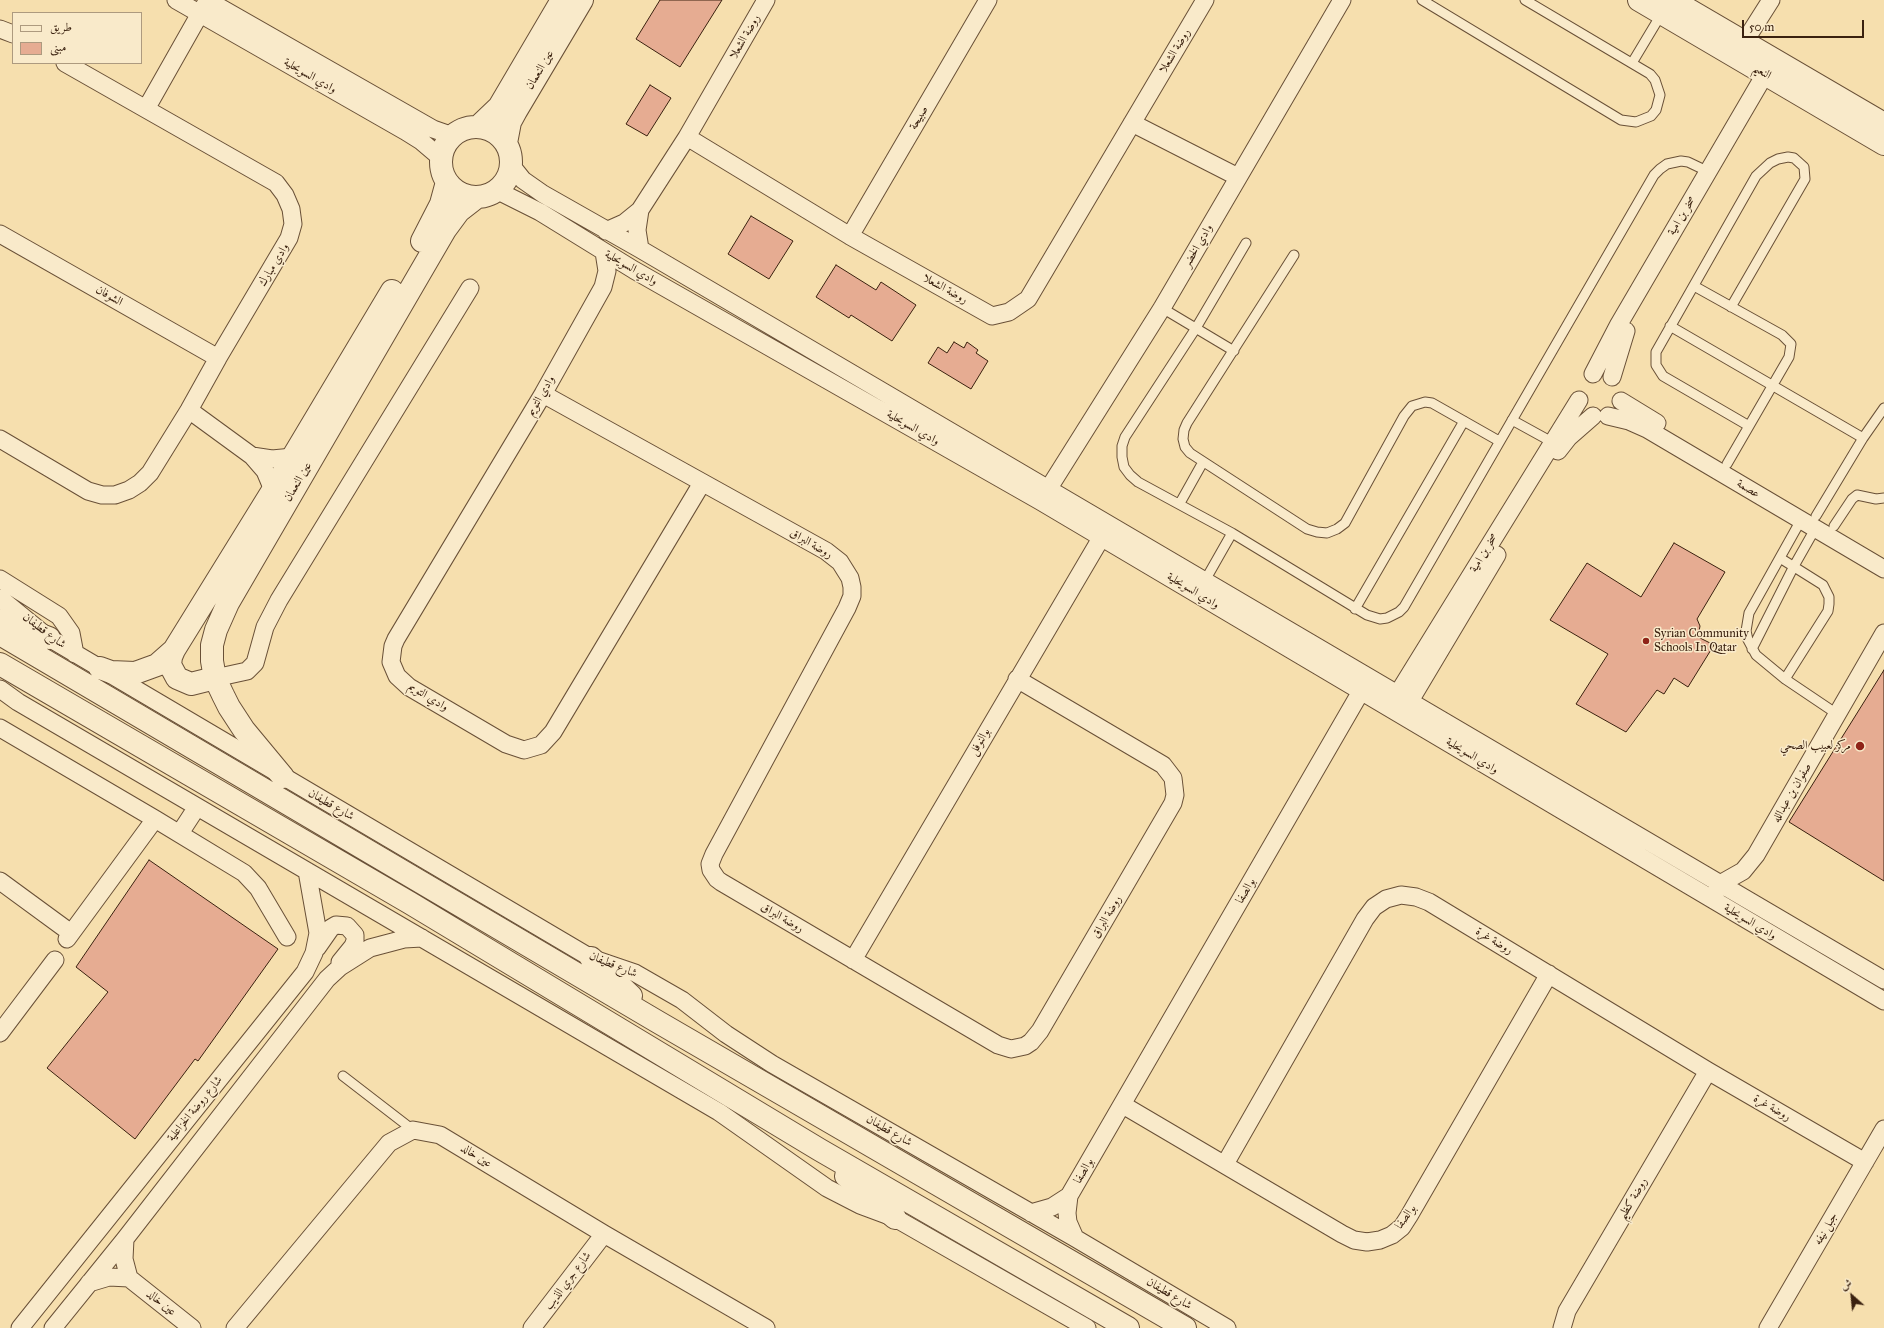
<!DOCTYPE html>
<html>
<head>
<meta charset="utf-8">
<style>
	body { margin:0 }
	#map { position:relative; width:1884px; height:1328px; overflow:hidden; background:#f6dfae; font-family:"IM FELL Great Primer",Amiri,serif }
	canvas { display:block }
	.legend { position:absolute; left:12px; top:12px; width:130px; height:52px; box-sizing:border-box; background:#f9eaca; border:1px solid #ad9a7f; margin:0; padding:5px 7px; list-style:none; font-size:12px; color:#3a210f }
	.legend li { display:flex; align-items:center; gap:8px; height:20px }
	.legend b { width:20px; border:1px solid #ad9a7f }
	.north { position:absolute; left:1832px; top:1276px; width:40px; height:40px; -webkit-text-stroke:3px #f9eaca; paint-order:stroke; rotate:333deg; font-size:11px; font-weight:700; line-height:16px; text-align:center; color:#3a210f }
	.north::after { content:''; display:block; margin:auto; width:14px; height:18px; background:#3a210f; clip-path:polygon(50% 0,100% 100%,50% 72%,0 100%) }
	.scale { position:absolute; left:1742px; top:20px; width:122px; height:18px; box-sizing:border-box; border:2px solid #3a210f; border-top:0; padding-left:5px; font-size:12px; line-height:14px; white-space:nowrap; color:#3a210f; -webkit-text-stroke:3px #f9eaca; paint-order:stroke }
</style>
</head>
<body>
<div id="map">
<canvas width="1884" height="1328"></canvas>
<ul class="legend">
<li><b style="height:5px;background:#f9eaca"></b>طريق</li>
<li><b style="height:11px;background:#e6ac92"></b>مبنى</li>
</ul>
<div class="north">ش</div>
<div class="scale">50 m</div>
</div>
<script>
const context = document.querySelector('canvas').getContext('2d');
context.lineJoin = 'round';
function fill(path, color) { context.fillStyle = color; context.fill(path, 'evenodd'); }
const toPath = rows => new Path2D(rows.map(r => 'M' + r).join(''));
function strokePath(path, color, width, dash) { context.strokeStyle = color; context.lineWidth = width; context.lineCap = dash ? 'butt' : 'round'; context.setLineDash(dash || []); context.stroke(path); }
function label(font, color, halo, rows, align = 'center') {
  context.font = font + ' "IM FELL Great Primer",Amiri,serif'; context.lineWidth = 3; context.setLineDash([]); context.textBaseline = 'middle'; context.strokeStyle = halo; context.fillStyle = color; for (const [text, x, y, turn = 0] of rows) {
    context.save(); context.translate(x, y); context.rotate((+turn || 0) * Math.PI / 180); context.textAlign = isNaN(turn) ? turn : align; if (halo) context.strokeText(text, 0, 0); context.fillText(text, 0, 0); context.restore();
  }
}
const building = toPath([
	[660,0,722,0,680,67,636,39,660,0],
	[650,85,671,98,647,136,626,124,650,85],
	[751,216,793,241,769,279,728,254,751,216],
	[836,265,876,290,881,282,916,305,892,341,851,315,849,318,816,297,836,265],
	[954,342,964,348,967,342,978,350,976,353,988,361,971,389,928,363,938,347,947,353,954,342],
	[1674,543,1725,572,1697,619,1700,626,1698,637,1714,645,1688,687,1674,678,1664,694,1657,690,1626,732,1576,704,1608,654,1550,620,1587,563,1641,597,1674,543],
	[1884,670,1884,881,1789,822,1884,670],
	[149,860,278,949,198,1061,195,1059,135,1139,47,1068,108,992,76,967,149,860]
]);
fill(building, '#e6ac92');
strokePath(building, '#3a210f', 1);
const service = toPath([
	[1422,0,1621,120,1636,122,1651,116,1656,110,1660,95,1655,80,1650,74,1525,0],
	[1632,63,1662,13],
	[1246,243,1196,328,1125,437,1122,446,1122,457,1124,467,1130,475,1138,482,1232,533,1367,615,1380,619,1387,618,1399,612,1404,607,1654,175,1660,169,1667,164,1681,161,1688,162,1709,172],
	[1294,255,1187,423,1184,430,1183,439,1185,447,1190,453,1307,529,1317,532,1327,533,1337,529,1345,523,1404,416,1412,406,1425,402,1432,403,1499,441],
	[1694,286,1782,335,1791,344,1789,357,1727,464],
	[1731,307,1805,179,1804,167,1794,158,1788,157,1778,159,1770,163,1756,176,1656,352,1656,365,1663,376,1749,426],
	[1162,308,1234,351],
	[1670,326,1863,438],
	[1512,420,1552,442],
	[1180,503,1203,462],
	[1816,516,1863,438,1884,408],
	[1801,520,1749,613,1746,631,1748,640,1756,655,1785,679,1837,714],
	[1834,526,1852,499,1857,495,1876,499,1884,498],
	[1780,558,1823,585,1829,597,1829,604,1828,611,1785,679],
	[1203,584,1232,533],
	[1355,609,1464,421],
	[1752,649,1794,566,1815,529],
	[343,1076,413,1130]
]);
const minor = toPath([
	[176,0,405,131,421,141,441,158],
	[207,0,433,129,453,136],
	[0,29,13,34],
	[1738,52,1771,0],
	[146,109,206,3],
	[1132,123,1238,177],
	[687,137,850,236,992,316,1009,312,1028,299,1205,0],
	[511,165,523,180,543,194,640,249,1884,980],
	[496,190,540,212,634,270,1040,501,1884,1001],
	[640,210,637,230,640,249],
	[606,231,624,223,640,210,687,137,766,0],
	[0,234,218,358],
	[850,236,988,0],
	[604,252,607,271,603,287,543,394,396,639,393,646,391,662,397,676,409,687,506,744,524,750,541,745,553,732,702,483],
	[1593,374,1619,324,1771,64],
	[1612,377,1626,331],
	[543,394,826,551,840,562,850,578,852,587,852,596,847,608,714,854,710,864,711,870,717,879,721,882,998,1045,1011,1049,1025,1046,1031,1042,1040,1031,1173,803,1175,795,1173,778,1163,765,1017,679],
	[1621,401,1657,423],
	[189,410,252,456,265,471,273,490],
	[1608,416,1629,421,1647,429,1884,569],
	[0,439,88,491,102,495,115,495,129,490,140,483,150,473,189,410,218,358,289,238,293,224,291,209,285,195,276,183,65,63],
	[1558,451,1569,437,1593,416],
	[252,456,272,459,293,457],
	[1042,499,1162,308,1342,0],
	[0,579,59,616,71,633,75,654],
	[0,598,49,638,591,958,635,973,682,1000,726,1034,772,1064,1075,1238,1227,1328],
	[215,678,247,671,255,663,265,627,279,600,470,288],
	[0,689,18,702,719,1112,827,1188,860,1205,895,1218,1087,1328],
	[1392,703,1579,400],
	[1404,711,1497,555],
	[0,728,155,819,244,873,258,888,287,937],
	[180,833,197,807],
	[0,881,71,933],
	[1716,892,1720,884,1743,871,1756,855,1884,633],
	[67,939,155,819],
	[317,948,331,928,336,925,347,926,355,935,355,941,353,946,340,962],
	[853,960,1107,528],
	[0,1033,55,960],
	[1123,1105,1342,1234,1354,1240,1367,1242,1380,1240,1392,1235,1402,1227,1409,1216,1549,974],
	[1225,1164,1365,919,1374,907,1386,899,1401,895,1416,897,1429,902,1708,1071,1865,1162],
	[1031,1213,1052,1207,1069,1196],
	[1075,1238,1068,1222,1067,1213,1069,1196,1367,681],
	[125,1239,124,1259,129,1278],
	[89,1283,109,1277,129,1278,192,1328],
	[20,1328,305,972,314,953,318,933,307,871],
	[53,1328,125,1239,327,979,340,967,370,948,404,939,422,938],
	[235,1328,389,1143,413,1130,440,1135,604,1234,766,1328],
	[532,1328,604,1234],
	[1562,1328,1567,1311,1708,1071],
	[1768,1328,1884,1129]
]);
const tertiary = toPath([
	[1639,0,1884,144],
	[1672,0,1884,124],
	[478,127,499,107,562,0],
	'441 162a35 35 0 1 1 70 0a35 35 0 1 1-70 0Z',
	[506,143,510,122,516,111,582,0],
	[422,241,441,204,447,182],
	[0,620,49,638],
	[0,634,658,1022,1185,1328],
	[174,650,171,657,170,665,177,678,191,684,215,678],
	[0,664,410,903,820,1150,1128,1328],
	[100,668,111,672,135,673,157,665,174,650,273,490,392,291],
	[283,777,244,730,229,707,223,695,215,678,212,661,212,645,216,630,228,603,445,230,459,211,477,197],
	[591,958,631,996],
	[846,1176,895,1218]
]);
strokePath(service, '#695037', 11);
strokePath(minor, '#695037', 19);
strokePath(tertiary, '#695037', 24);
strokePath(service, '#f9eaca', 9);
strokePath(minor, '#f9eaca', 17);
strokePath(tertiary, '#f9eaca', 22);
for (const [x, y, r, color] of [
	[1646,641,4,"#8f2418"],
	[1860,746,5,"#8f2418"]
]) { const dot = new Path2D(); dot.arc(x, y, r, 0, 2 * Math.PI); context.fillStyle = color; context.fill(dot); strokePath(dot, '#f9eaca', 1.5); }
label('12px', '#3a210f', '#f9eaca', [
	["روضة الشعلا",745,37,-60],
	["روضة الشعلا",1175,51,-59],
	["عين النعمان",540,70,-59],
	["النعيم",1762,72,31],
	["وادي السويحلية",310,76,30],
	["صبيحة",919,118,-60],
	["صخر بن امية",1682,216,-59],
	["وادي الخضر",1198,246,-60],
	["وادي مبارك",274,265,-59],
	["وادي السويحلية",631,268,30],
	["روضة الشعلا",945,289,29],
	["الشوفان",109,296,30],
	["وادي التويم",541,396,-60],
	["وادي السويحلية",913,428,30],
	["عين النعمان",298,482,-60],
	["عصمة",1748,489,31],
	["روضة البراق",811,544,30],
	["صخر بن امية",1484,553,-59],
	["وادي السويحلية",1193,591,31],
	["شارع قطيفان",44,631,37],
	["وادي التويم",428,697,31],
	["بوالنوفل",980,742,-60],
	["وادي السويحلية",1472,756,31],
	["صفوان بن عبدالله",1792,793,-60],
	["شارع قطيفان",331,805,30],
	["بوالصفا",1246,891,-60],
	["روضة البراق",1107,917,-60],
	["روضة البراق",782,918,30],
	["وادي السويحلية",1750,922,31],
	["روضة غرة",1494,941,31],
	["شارع قطيفان",613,965,22],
	["روضة غرة",1772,1108,30],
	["شارع روضة الخزاعلية",195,1109,-51],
	["شارع قطيفان",889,1131,30],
	["عين خالد",476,1156,31],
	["بوالصفا",1084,1171,-60],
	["روضة كظيم",1633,1199,-60],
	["بوالصفا",1406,1217,-54],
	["جبل نيفه",1826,1229,-60],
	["شارع جري الذيب",568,1281,-53],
	["شارع قطيفان",1169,1294,31],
	["عين خالد",161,1303,38]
]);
label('12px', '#3a210f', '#f9eaca', [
	["Syrian Community",1654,634],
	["Schools In Qatar",1654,648],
	["مركز لعبيب الصحي",1851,746,"right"]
], 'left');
</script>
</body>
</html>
